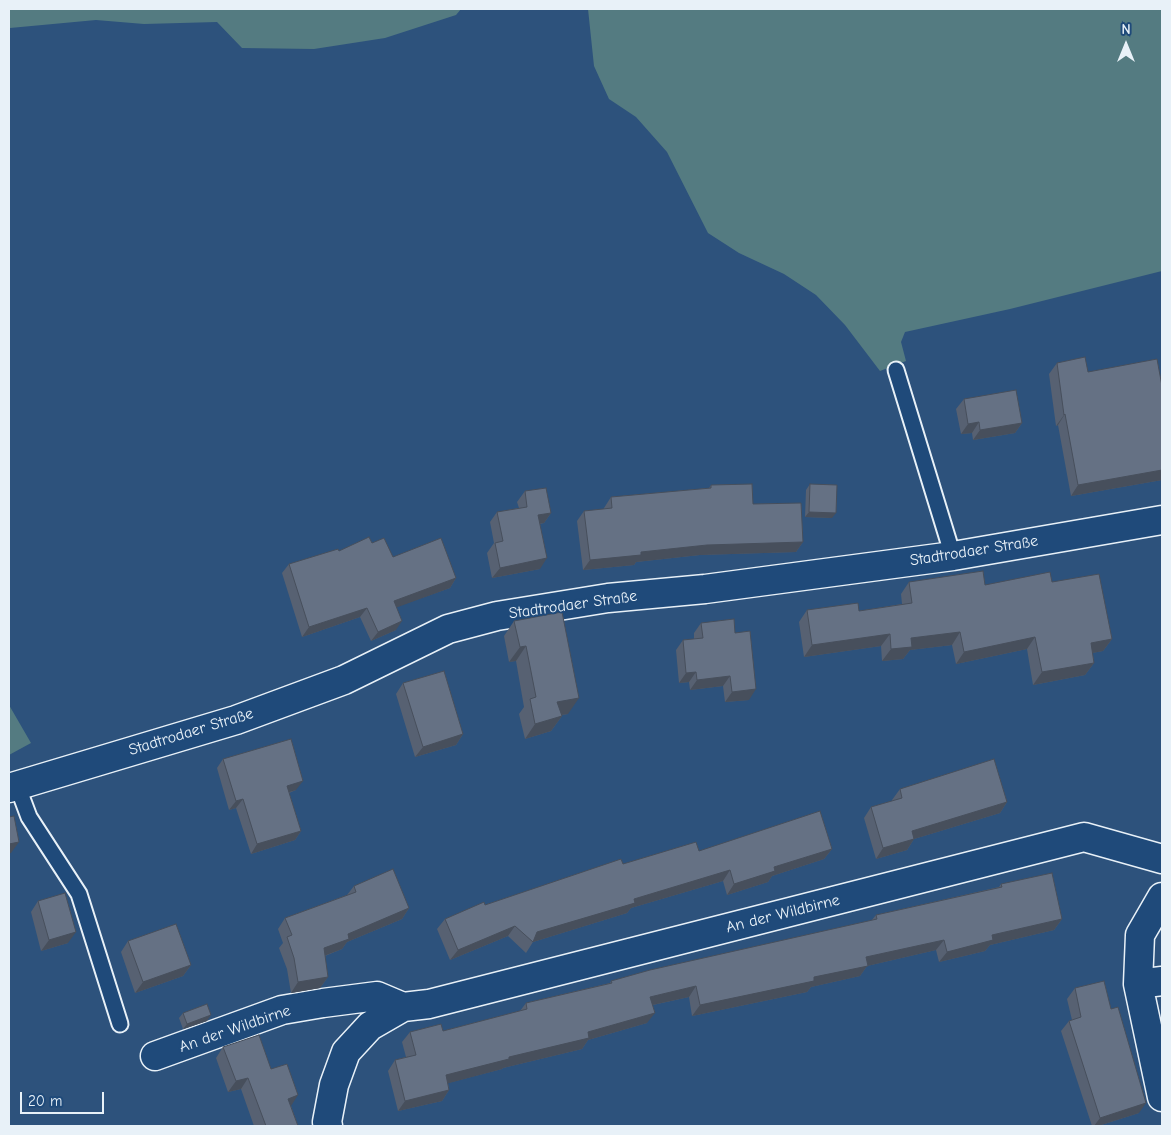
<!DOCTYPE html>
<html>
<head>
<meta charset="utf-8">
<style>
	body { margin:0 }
	#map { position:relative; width:1171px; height:1135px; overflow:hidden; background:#2d527c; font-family:"Comic Neue",sans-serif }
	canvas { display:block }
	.frame { position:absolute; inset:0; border:10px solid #e8f1f8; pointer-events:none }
	.north { position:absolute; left:1101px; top:20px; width:50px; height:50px; -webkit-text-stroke:4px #1f4a7a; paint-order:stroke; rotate:0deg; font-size:14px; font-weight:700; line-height:20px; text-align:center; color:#e8f1f8 }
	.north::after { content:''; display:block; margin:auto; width:18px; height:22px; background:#e8f1f8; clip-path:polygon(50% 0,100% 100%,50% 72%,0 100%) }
	.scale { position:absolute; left:20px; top:1092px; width:84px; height:22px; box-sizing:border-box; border:2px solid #e8f1f8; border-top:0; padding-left:6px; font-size:15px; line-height:18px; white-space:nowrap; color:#e8f1f8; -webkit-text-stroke:4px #1f4a7a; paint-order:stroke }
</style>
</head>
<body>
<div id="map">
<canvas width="1171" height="1135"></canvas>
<div class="frame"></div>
<div class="north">N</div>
<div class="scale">20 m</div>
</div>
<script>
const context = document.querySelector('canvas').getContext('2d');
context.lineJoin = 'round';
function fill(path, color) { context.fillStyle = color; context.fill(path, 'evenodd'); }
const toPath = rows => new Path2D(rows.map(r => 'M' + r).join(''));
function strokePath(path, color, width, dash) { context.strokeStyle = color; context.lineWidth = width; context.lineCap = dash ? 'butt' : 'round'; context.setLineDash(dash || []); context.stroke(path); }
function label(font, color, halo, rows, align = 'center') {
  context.font = font + ' "Comic Neue",sans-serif'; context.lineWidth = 4; context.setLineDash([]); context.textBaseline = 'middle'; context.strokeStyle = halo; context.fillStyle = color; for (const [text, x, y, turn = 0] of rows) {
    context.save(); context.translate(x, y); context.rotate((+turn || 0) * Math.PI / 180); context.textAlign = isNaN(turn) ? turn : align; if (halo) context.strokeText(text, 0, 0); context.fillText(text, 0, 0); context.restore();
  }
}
fill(toPath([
	[9,9,461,9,456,15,385,38,314,49,242,48,217,22,144,24,96,20,10,28],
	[588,9,1162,9,1162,271,1010,309,905,332,901,342,906,361,880,371,845,325,816,295,784,274,739,253,708,233,667,152,636,117,609,99,594,66],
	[9,705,31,743,9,755]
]), '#547b81');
const lane = toPath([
	[896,370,953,556],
	[17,785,29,817,79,894,120,1024]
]);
const street = toPath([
	[1162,897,1140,935,1138,984,1162,1097],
	[1138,984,1162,981],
	[155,1056,282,1010,323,1003,377,996,403,1007,429,1004,1084,837,1162,859],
	[328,1126,327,1122,334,1085,346,1052,370,1026,403,1007]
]);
const secondary = toPath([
	[9,788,236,720,344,680,448,629,497,616,608,598,705,589,953,556,1162,520]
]);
strokePath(lane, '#e8f1f8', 19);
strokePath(street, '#e8f1f8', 31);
strokePath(secondary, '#e8f1f8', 31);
strokePath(lane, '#1f4a7a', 15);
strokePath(street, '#1f4a7a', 28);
strokePath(secondary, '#1f4a7a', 28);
fill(toPath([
	[1057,363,1088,372,1162,386,1162,480,1071,496,1058,425,1056,426,1049,374],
	[964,399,1022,423,1015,433,973,440,972,433,961,434,956,409],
	[810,484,832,518,805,517,806,490],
	[711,485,753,504,803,542,796,552,700,555,636,562,634,565,583,570,577,521,584,511,604,509,604,508,611,497,709,488],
	[525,491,551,513,544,523,540,524,540,569,492,578,487,553,494,543,490,522,497,512,519,508,517,502],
	[372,543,393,557,456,578,450,588,396,607,396,630,371,641,360,617,302,637,282,573,289,564],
	[909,582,985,585,1052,582,1112,639,1103,651,1092,653,1094,663,1085,675,1033,685,1027,649,956,664,952,645,910,650,903,659,882,661,881,646,804,657,799,622,807,610,859,611,902,604,901,594],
	[514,621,568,714,562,715,562,716,551,731,525,739,519,714,524,707,516,661,509,662,504,636],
	[701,623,735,633,749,700,725,702,723,686,690,690,689,682,679,683,676,650,683,640,694,639,694,633],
	[403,683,463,734,456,745,415,757,396,694],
	[223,759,296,790,289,793,301,831,295,840,251,854,236,808,229,810,217,768],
	[900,789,1007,802,1000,813,914,839,907,850,876,859,864,818,871,807,892,801,892,800],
	[832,849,824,859,772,876,768,882,727,895,723,881,631,908,627,913,533,942,526,953,508,936,450,960,437,929,445,919,485,905,623,864,699,851],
	[1001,884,1062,919,1054,930,990,945,985,951,939,962,936,950,867,966,860,976,811,987,807,992,692,1016,689,997,653,1005,647,1023,588,1040,582,1049,503,1068,502,1069,448,1083,449,1090,442,1101,398,1111,388,1071,395,1060,406,1057,402,1042,410,1032,443,1031,520,1011,526,1003,610,983,611,981,871,921,876,915,999,887],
	[354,886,409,908,402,919,347,942,342,949,325,956,328,977,320,988,291,993,287,969,279,948,283,943,278,929,285,918,347,895],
	[38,901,68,943,41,951,31,912],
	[128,941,191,965,183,976,135,993,121,952],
	[1075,988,1111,1009,1139,1113,1098,1126,1092,1126,1061,1031,1069,1021,1072,1020,1067,999],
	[183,1013,207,1021,183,1029,179,1018],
	[223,1047,271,1069,291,1106,298,1126,254,1126,241,1089,228,1092,216,1058]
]), '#576172');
fill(toPath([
	[1065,414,1058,425,1056,426,1064,415],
	[979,422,972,433,961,434,968,424],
	[1022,423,1015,433,973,440,980,430],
	[1162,470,1162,480,1071,496,1078,485],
	[809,512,836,513,832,518,805,517],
	[551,513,544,523,531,525,538,515],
	[803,542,796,552,700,555,636,562,634,565,583,570,590,560,641,552,707,545],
	[547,558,540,569,492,578,500,568],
	[456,578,450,588,387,611,394,601],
	[367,608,360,617,302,637,309,627],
	[402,621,396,630,371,641,378,632],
	[960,632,952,645,910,650,903,659,882,661,891,649,911,638],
	[890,634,881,646,804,657,812,645],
	[1035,637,1027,649,956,664,964,652],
	[1112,639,1103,651,1082,655,1091,643],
	[526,646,516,661,509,662,520,647],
	[1094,663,1085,675,1033,685,1042,672],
	[696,672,689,682,679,683,686,673],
	[730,676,723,686,690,690,697,680],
	[756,689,749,700,725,702,732,692],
	[579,698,568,714,547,717,557,702],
	[562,716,551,731,525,739,535,724],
	[463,734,456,745,415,757,423,747],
	[303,781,296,790,280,795,287,786],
	[243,799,236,808,229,810,236,801],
	[1007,802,1000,813,904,842,912,831],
	[301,831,295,840,251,854,257,844],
	[914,839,907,850,876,859,883,848],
	[19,842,11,853,9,854,9,844],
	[832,849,824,859,772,876,768,882,727,895,734,884,774,867],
	[730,870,723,881,631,908,627,913,533,942,537,932,634,899],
	[409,908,402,919,347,942,342,949,316,959,324,948,348,934],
	[1062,919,1054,930,990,945,985,951,939,962,947,952,992,935],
	[515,926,508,936,450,960,458,950],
	[76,932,68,943,41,951,49,940],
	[944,940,936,950,867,966,860,976,811,987,807,992,692,1016,700,1005,814,977,866,957],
	[191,965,183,976,135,993,143,982],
	[328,977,320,988,291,993,298,982],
	[696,986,689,997,643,1007,650,997],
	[655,1013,647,1023,588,1040,582,1049,503,1068,502,1069,438,1086,446,1075,509,1057,588,1032],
	[211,1015,207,1021,183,1029,187,1024],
	[248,1078,241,1089,228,1092,236,1081],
	[449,1090,442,1101,398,1111,405,1101],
	[298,1095,291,1106,288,1099],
	[1146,1103,1139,1113,1098,1126,1094,1126,1100,1118]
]), '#474f5c');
const building = toPath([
	[1085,357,1088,372,1157,359,1162,386,1162,470,1078,485,1065,414,1064,415,1057,363,1085,357],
	[1016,390,1022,423,980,430,979,422,968,424,964,399,1016,390],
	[752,484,753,504,801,503,803,542,707,545,641,552,641,555,590,560,584,511,612,508,611,497,711,488,711,485,752,484],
	[810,484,837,485,836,513,809,512,810,484],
	[546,488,551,513,538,515,547,558,500,568,495,543,503,541,497,512,527,507,525,491,546,488],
	[369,537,372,543,384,538,393,557,441,538,456,578,394,601,402,621,378,632,367,608,309,627,289,564,338,549,339,551,369,537],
	[983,571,985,585,1050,572,1052,582,1099,574,1112,639,1091,643,1094,663,1042,672,1035,637,964,652,960,632,911,638,912,647,891,649,890,634,812,645,807,610,858,603,859,611,912,603,909,582,983,571],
	[562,612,579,698,557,702,562,716,535,724,530,699,536,697,526,646,520,647,514,621,562,612],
	[734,619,735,633,750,631,756,689,732,692,730,676,697,680,696,672,686,673,683,640,703,638,701,623,734,619],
	[444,671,463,734,423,747,403,683,444,671],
	[291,739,303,781,287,786,301,831,257,844,243,799,236,801,223,759,291,739],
	[994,759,1007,802,912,831,914,839,883,848,871,807,902,798,900,789,994,759],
	[820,811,832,849,774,867,775,871,734,884,730,870,634,899,635,903,537,932,533,942,515,926,458,950,445,919,484,902,485,905,621,859,623,864,696,842,699,851,820,811],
	[14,816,19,842,9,844,9,817,14,816],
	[393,869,409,908,348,934,349,939,324,948,328,977,298,982,294,958,287,937,292,935,285,918,356,892,354,886,393,869],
	[1052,873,1062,919,992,935,993,940,947,952,944,940,866,957,868,966,814,977,814,981,700,1005,696,986,650,997,655,1013,588,1032,589,1038,509,1057,509,1059,446,1075,449,1090,405,1101,395,1060,416,1055,410,1032,441,1024,443,1031,527,1009,526,1003,612,983,611,981,650,970,877,919,876,915,1002,887,1001,884,1052,873],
	[65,893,76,932,49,940,38,901,65,893],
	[176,924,191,965,143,982,128,941,176,924],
	[1104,981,1111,1009,1118,1007,1146,1103,1100,1118,1069,1021,1081,1017,1075,988,1104,981],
	[207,1004,211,1015,187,1024,183,1013,207,1004],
	[259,1035,271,1069,287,1064,298,1095,288,1099,298,1126,266,1126,248,1078,236,1081,223,1047,259,1035]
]);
fill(building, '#657184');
strokePath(building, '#474f5c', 1);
label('16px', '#e8f1f8', '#1f4a7a', [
	["Stadtrodaer Straße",974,551,-9],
	["Stadtrodaer Straße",573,605,-8],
	["Stadtrodaer Straße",191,732,-17],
	["An der Wildbirne",783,914,-14],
	["An der Wildbirne",235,1029,-19]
]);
</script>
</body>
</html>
